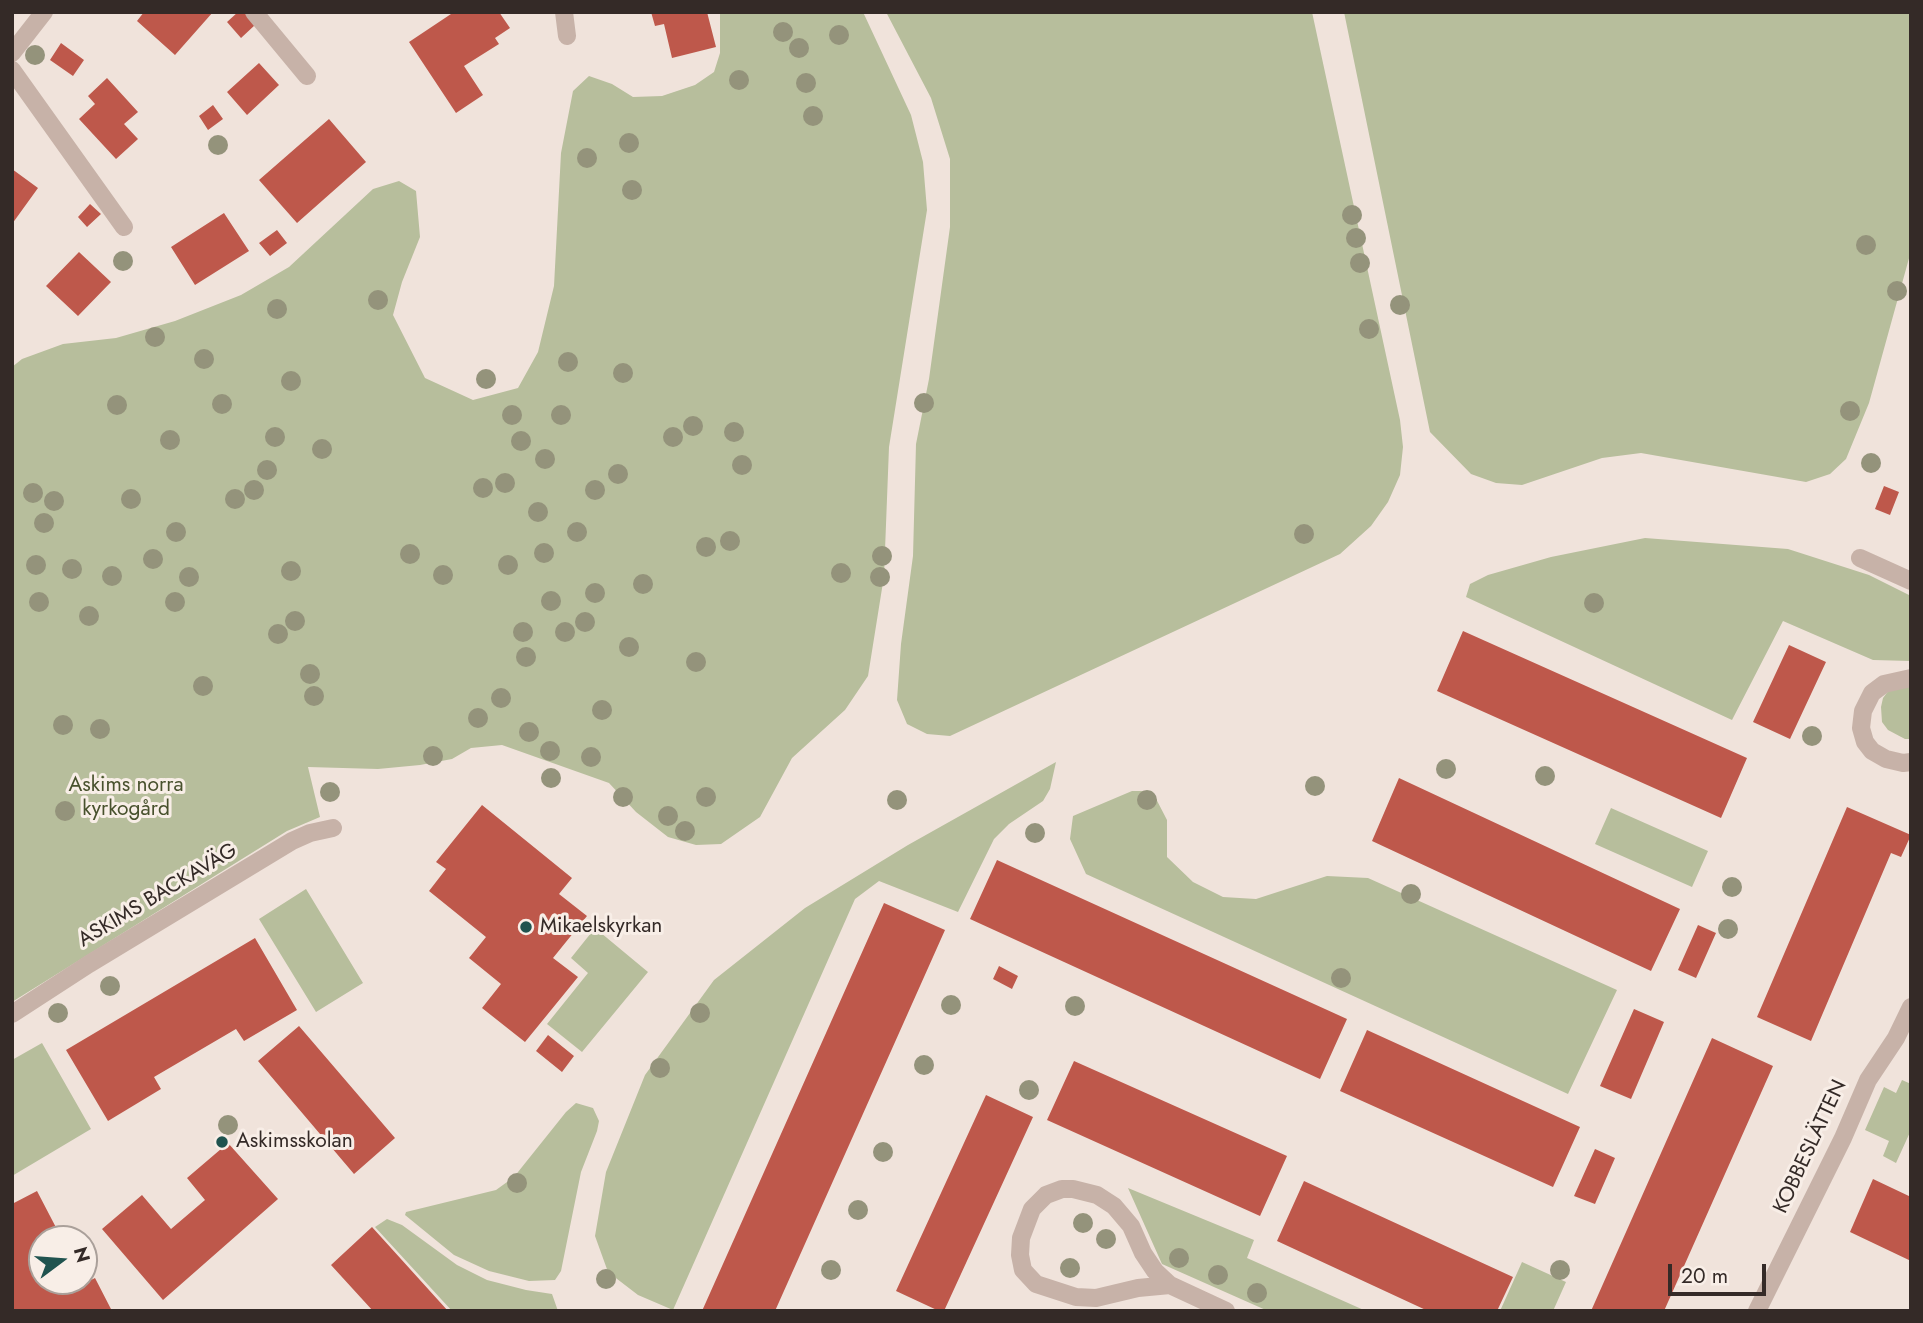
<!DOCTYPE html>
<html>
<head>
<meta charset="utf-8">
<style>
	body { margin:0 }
	#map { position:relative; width:1923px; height:1323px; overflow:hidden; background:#f0e3db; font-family:Jost,sans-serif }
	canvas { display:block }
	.frame { position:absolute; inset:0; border:14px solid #342a27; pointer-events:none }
	.north { position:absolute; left:28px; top:1225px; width:70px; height:70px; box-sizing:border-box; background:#f8eee7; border:2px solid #aaa09a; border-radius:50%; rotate:74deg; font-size:19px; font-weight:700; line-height:28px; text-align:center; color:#342a27 }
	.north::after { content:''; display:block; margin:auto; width:24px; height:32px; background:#20534f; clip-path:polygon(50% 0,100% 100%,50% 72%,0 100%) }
	.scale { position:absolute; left:1668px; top:1264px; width:98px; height:32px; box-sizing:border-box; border:4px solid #342a27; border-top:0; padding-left:9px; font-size:21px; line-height:24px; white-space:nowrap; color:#342a27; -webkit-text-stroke:5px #f8eee7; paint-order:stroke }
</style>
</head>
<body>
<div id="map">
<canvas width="1923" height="1323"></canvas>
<div class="frame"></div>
<div class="north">N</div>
<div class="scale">20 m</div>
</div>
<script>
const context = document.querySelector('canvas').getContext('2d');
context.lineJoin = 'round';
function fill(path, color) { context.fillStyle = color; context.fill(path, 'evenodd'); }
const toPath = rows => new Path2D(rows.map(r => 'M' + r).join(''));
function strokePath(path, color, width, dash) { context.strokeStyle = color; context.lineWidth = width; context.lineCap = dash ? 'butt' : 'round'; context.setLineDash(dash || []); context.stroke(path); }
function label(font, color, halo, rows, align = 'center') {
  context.font = font + ' Jost,sans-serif'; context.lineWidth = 6; context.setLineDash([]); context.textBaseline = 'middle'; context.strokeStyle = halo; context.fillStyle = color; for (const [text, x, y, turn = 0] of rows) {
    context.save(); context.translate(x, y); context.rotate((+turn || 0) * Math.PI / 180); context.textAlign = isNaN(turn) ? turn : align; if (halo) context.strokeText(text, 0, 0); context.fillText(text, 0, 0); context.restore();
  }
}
fill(toPath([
	[720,12,863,12,911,115,923,162,927,210,889,447,884,576,868,676,845,710,792,758,760,817,721,844,696,845,668,837,636,812,609,783,502,745,471,748,452,759,420,765,378,769,308,767,320,817,287,831,12,1002,12,367,22,359,63,344,116,338,175,321,241,295,289,267,373,189,399,181,416,191,420,237,402,282,393,315,425,378,473,400,518,388,538,352,554,286,561,153,573,91,589,76,612,84,633,97,662,96,695,85,714,72,720,53],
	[886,12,1312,12,1400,420,1403,447,1400,475,1388,502,1371,526,1340,554,950,736,927,734,907,724,897,700,901,644,913,556,916,444,929,379,950,227,950,159,931,98],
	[1344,12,1911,12,1911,251,1869,403,1846,459,1830,474,1806,482,1641,453,1602,458,1522,485,1496,483,1471,474,1430,432],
	[1645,538,1788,549,1869,575,1911,596,1911,661,1873,660,1783,621,1732,720,1466,597,1470,584,1488,575,1551,557],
	[1911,683,1911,739,1905,739,1888,730,1882,722,1881,707,1883,698,1889,690],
	[1056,762,1050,789,1043,801,1009,824,994,839,958,912,879,881,855,899,673,1310,638,1295,608,1272,595,1236,606,1172,645,1075,714,980,805,908,908,845],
	[1132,791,1152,791,1167,820,1167,857,1193,882,1223,897,1256,899,1327,876,1368,878,1617,990,1568,1094,1086,874,1070,839,1073,816],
	[1611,808,1708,851,1692,887,1595,844],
	[306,889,363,983,316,1012,259,919],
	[595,928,648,972,582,1052,547,1024,588,973,571,958],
	[42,1043,91,1129,12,1176,12,1060],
	[1902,1080,1911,1084,1911,1130,1896,1163,1883,1156,1889,1141,1865,1130,1884,1087,1896,1093],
	[576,1103,593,1108,599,1121,597,1131,581,1172,561,1271,555,1280,529,1281,489,1271,454,1255,405,1215,406,1212,496,1190,514,1177,566,1112],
	[1128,1188,1254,1240,1247,1258,1366,1311,1268,1311,1162,1264],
	[387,1219,402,1225,457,1265,487,1280,526,1290,552,1294,558,1311,452,1311,375,1227],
	[1522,1262,1566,1282,1553,1311,1500,1311]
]), '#b7be9c');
fill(toPath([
	[144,12,213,12,175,55,137,21],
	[238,12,244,12,255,25,241,38,227,22],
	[454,12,499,12,510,28,495,38,499,44,464,66,483,95,456,113,409,42],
	[651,12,707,12,716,47,672,58,664,24,655,26],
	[61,43,84,60,73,76,50,60],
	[259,63,279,85,247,115,227,92],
	[107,78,138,112,124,124,138,139,116,159,79,119,95,104,88,96],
	[213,105,223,119,208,130,199,116],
	[329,119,366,162,297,223,259,180],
	[12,169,38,188,12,224],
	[90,204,101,214,87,227,78,217],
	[224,213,249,251,195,285,171,247],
	[277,230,287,243,270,256,259,243],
	[79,252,111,282,78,316,46,286],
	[1884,486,1899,492,1890,515,1875,509],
	[1463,631,1747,758,1721,818,1437,691],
	[1789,645,1826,662,1790,739,1753,722],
	[1399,778,1680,909,1651,971,1372,841],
	[482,805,572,878,559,894,587,916,553,958,578,977,525,1042,482,1008,501,984,469,958,486,937,429,891,446,869,436,862],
	[1847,807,1911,835,1901,857,1891,853,1811,1041,1757,1017],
	[997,860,1347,1019,1320,1079,970,919],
	[884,903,945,930,775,1311,702,1311],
	[1698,925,1716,933,1696,978,1678,970],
	[255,938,297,1010,244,1041,236,1029,154,1077,161,1089,108,1121,66,1050],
	[999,966,1018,976,1012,989,993,979],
	[1634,1009,1664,1022,1631,1099,1600,1086],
	[299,1026,395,1138,354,1174,258,1061],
	[1367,1030,1580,1127,1553,1187,1340,1091],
	[548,1035,574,1056,562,1072,536,1051],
	[1712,1038,1773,1066,1664,1311,1591,1311],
	[1074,1061,1287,1156,1260,1216,1047,1120],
	[986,1095,1033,1117,944,1311,939,1311,896,1291],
	[228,1143,278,1199,163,1300,102,1229,142,1195,171,1229,205,1200,187,1178],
	[1595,1149,1615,1158,1595,1204,1574,1196],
	[1873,1179,1911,1197,1911,1261,1850,1232],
	[1304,1181,1513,1277,1497,1311,1428,1311,1277,1241],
	[37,1191,62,1239,42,1239,42,1281,84,1281,85,1283,95,1278,112,1311,12,1311,12,1204],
	[372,1227,448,1311,373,1311,331,1265]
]), '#be584b');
strokePath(toPath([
	[254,12,307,76],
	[564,12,567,36],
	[12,53,44,12],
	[12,70,124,227],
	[1860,558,1911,581],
	[1911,678,1884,684,1872,693,1863,711,1861,728,1865,742,1872,751,1886,759,1903,763,1911,762],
	[12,1014,89,964,292,841,310,833,333,828],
	[1170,1285,1138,1288,1096,1298,1076,1297,1036,1284,1023,1270,1020,1255,1021,1238,1032,1209,1046,1195,1062,1189,1073,1189,1097,1195,1114,1206,1131,1226,1143,1253,1155,1271,1170,1285,1226,1311],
	[1757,1311,1843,1138,1868,1080,1896,1038,1911,1007]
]), '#c7b2a8', 18);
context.fillStyle = '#94937b';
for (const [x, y] of [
	[783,32],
	[839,35],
	[799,48],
	[35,55],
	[739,80],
	[806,83],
	[813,116],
	[629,143],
	[218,145],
	[587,158],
	[632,190],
	[1352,215],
	[1356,238],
	[1866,245],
	[123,261],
	[1360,263],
	[1897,291],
	[378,300],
	[1400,305],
	[277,309],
	[1369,329],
	[155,337],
	[204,359],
	[568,362],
	[623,373],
	[486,379],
	[291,381],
	[924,403],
	[222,404],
	[117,405],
	[1850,411],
	[512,415],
	[561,415],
	[693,426],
	[734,432],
	[275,437],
	[673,437],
	[170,440],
	[521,441],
	[322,449],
	[545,459],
	[1871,463],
	[742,465],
	[267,470],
	[618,474],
	[505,483],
	[483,488],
	[254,490],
	[595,490],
	[33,493],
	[131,499],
	[235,499],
	[54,501],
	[538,512],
	[44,523],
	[176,532],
	[577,532],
	[1304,534],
	[730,541],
	[706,547],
	[544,553],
	[410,554],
	[882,556],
	[153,559],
	[36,565],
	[508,565],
	[72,569],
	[291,571],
	[841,573],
	[443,575],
	[112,576],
	[189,577],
	[880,577],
	[643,584],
	[595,593],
	[551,601],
	[39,602],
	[175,602],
	[1594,603],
	[89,616],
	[295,621],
	[585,622],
	[523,632],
	[565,632],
	[278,634],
	[629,647],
	[526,657],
	[696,662],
	[310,674],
	[203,686],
	[314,696],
	[501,698],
	[602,710],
	[478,718],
	[63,725],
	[100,729],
	[529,732],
	[1812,736],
	[550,751],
	[433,756],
	[591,757],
	[1446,769],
	[1545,776],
	[551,778],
	[1315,786],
	[330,792],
	[623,797],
	[706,797],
	[897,800],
	[1147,800],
	[65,811],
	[668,816],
	[685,831],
	[1035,833],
	[1732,887],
	[1411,894],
	[1728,929],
	[1341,978],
	[110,986],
	[951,1005],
	[1075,1006],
	[58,1013],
	[700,1013],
	[924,1065],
	[660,1068],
	[1029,1090],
	[228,1125],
	[883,1152],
	[517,1183],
	[858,1210],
	[1083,1223],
	[1106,1239],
	[1179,1258],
	[1070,1268],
	[831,1270],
	[1560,1270],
	[1218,1275],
	[606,1279],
	[1257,1293]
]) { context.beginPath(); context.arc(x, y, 10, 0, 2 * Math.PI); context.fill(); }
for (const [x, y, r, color] of [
	[526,927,7,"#20534f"],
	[222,1142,7,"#20534f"]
]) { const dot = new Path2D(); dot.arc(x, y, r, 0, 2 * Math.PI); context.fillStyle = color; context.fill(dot); strokePath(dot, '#f8eee7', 2.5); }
label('21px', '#48512d', '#f8eee7', [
	["Askims norra",126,786],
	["kyrkogård",126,810]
]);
label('21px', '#342a27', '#f8eee7', [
	["ASKIMS BACKAVÄG",158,896,-31],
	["KOBBESLÄTTEN",1811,1147,-65]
]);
label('21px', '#342a27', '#f8eee7', [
	["Mikaelskyrkan",540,927],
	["Askimsskolan",236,1142]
], 'left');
</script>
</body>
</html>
